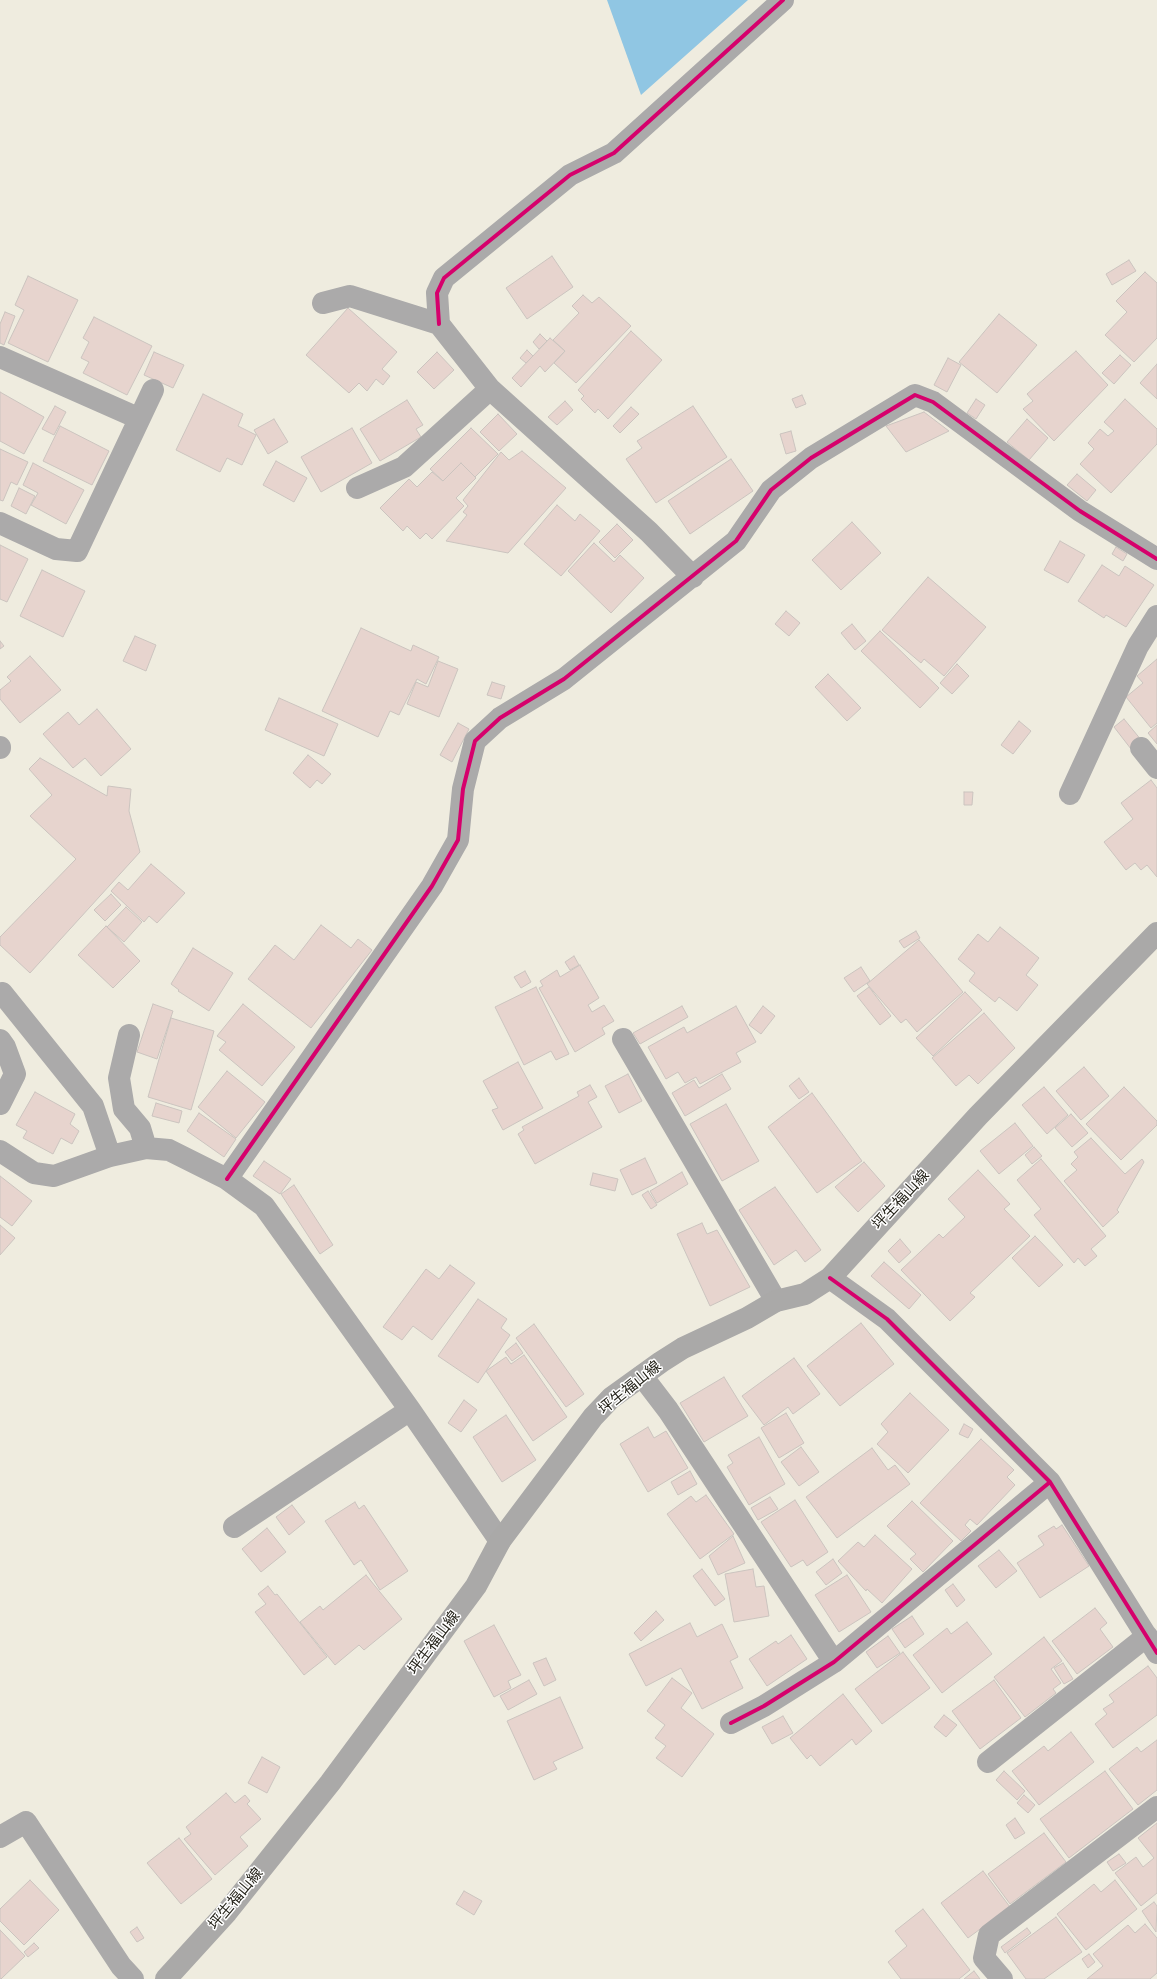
<!DOCTYPE html>
<html>
<head>
<meta charset="utf-8">
<style>
	body { margin:0 }
	canvas { display:block; background:#efecdf }
</style>
</head>
<body>
<canvas width="1157" height="1979"></canvas>
<script>
const context = document.querySelector('canvas').getContext('2d');
context.lineJoin = 'round';
function fill(path, color) { context.fillStyle = color; context.fill(path, 'evenodd'); }
const toPath = rows => new Path2D(rows.map(r => 'M' + r).join(''));
function strokePath(path, color, width, dash) { context.strokeStyle = color; context.lineWidth = width; context.lineCap = dash ? 'butt' : 'round'; context.setLineDash(dash || []); context.stroke(path); }
function label(font, color, halo, rows, align = 'center') {
  context.font = font + ' "Zilla Slab","Noto Sans JP",serif'; context.lineWidth = 3; context.setLineDash([]); context.textBaseline = 'middle'; context.strokeStyle = halo; context.fillStyle = color; for (const [text, x, y, turn = 0] of rows) {
    context.save(); context.translate(x, y); context.rotate((+turn || 0) * Math.PI / 180); context.textAlign = isNaN(turn) ? turn : align; if (halo) context.strokeText(text, 0, 0); context.fillText(text, 0, 0); context.restore();
  }
}
fill(toPath([
	[607,0,748,0,641,95]
]), '#90c6e3');
const building = toPath([
	[552,256,573,287,527,319,506,288,552,256],
	[1129,260,1136,271,1112,285,1106,274,1129,260],
	[1145,272,1157,283,1157,338,1134,362,1105,335,1127,312,1116,301,1145,272],
	[28,276,78,300,48,362,8,343,24,310,15,305,28,276],
	[583,295,592,303,599,297,631,326,576,383,554,363,565,351,553,340,579,313,572,306,583,295],
	[348,308,397,352,382,369,390,376,383,385,376,379,367,391,359,383,349,393,306,355,348,308],
	[5,312,15,316,4,345,0,343,0,324,5,312],
	[999,314,1037,345,997,393,959,362,999,314],
	[94,317,152,346,127,395,83,373,89,362,81,358,89,342,83,338,94,317],
	[631,331,662,360,608,419,598,409,595,413,581,399,584,396,578,390,631,331],
	[540,334,547,341,539,349,533,342,540,334],
	[550,338,565,351,545,372,540,366,521,387,512,378,550,338],
	[527,350,533,356,526,363,520,358,527,350],
	[1076,351,1108,385,1054,441,1023,409,1033,401,1027,394,1076,351],
	[154,352,184,365,173,388,144,375,154,352],
	[437,352,454,370,434,389,417,372,437,352],
	[1120,355,1131,365,1114,384,1102,373,1120,355],
	[948,358,961,365,947,392,934,385,948,358],
	[1157,364,1157,399,1140,383,1157,364],
	[0,392,44,417,24,454,0,441,0,392],
	[203,394,243,414,238,426,256,435,242,465,227,458,220,472,176,450,203,394],
	[802,395,806,404,796,408,792,399,802,395],
	[976,399,985,405,976,419,967,413,976,399],
	[1125,399,1157,429,1157,444,1111,493,1080,464,1094,449,1088,443,1100,429,1108,436,1114,431,1104,422,1125,399],
	[407,400,423,425,416,429,421,437,380,461,360,429,407,400],
	[565,401,573,410,557,425,548,417,565,401],
	[55,406,66,412,54,435,42,429,55,406],
	[693,406,727,457,656,503,626,459,642,448,637,441,693,406],
	[631,407,639,414,620,433,613,426,631,407],
	[924,412,949,431,906,452,886,426,924,412],
	[498,414,517,434,499,451,480,432,498,414],
	[274,419,288,442,268,454,254,430,274,419],
	[1027,419,1048,438,1029,460,1007,442,1027,419],
	[60,426,109,451,92,485,43,461,60,426],
	[352,428,372,463,321,492,301,457,352,428],
	[471,428,498,454,475,477,461,463,443,481,430,469,471,428],
	[791,431,796,451,786,454,780,434,791,431],
	[0,449,28,462,17,485,11,482,3,501,0,500,0,449],
	[522,451,566,488,508,553,446,541,467,515,463,512,468,506,463,500,501,452,509,460,522,451],
	[731,459,753,491,690,534,668,501,731,459],
	[276,461,307,478,294,502,263,485,276,461],
	[33,463,84,490,66,524,31,505,38,493,23,485,33,463],
	[461,463,476,478,456,498,464,506,432,539,426,533,420,539,407,526,403,531,380,508,409,479,417,487,432,472,443,481,461,463],
	[1077,474,1096,490,1087,501,1067,485,1077,474],
	[19,488,35,496,26,514,11,506,19,488],
	[557,505,575,521,580,514,600,531,561,576,524,544,557,505],
	[852,522,881,553,841,590,812,560,852,522],
	[617,524,633,540,615,558,599,542,617,524],
	[1060,541,1085,555,1068,583,1044,570,1060,541],
	[594,543,614,562,620,555,644,578,611,613,568,571,594,543],
	[0,545,28,559,7,602,0,599,0,545],
	[1116,547,1127,554,1123,561,1112,554,1116,547],
	[1102,565,1119,576,1125,566,1154,585,1126,627,1106,615,1104,618,1078,601,1102,565],
	[42,570,85,591,63,637,20,616,42,570],
	[928,577,986,627,944,676,924,659,921,663,882,630,928,577],
	[786,611,800,623,789,636,775,624,786,611],
	[852,624,866,641,855,650,841,633,852,624],
	[361,628,411,651,413,645,439,657,426,684,417,679,399,715,390,711,378,737,322,711,361,628],
	[880,631,939,688,920,708,861,651,880,631],
	[135,636,156,645,146,671,123,661,135,636],
	[0,641,4,646,0,649,0,641],
	[30,656,61,690,20,723,0,699,0,690,11,681,7,677,30,656],
	[1157,659,1157,723,1151,728,1126,697,1143,683,1137,676,1157,659],
	[438,661,458,669,439,717,407,704,416,682,428,687,438,661],
	[957,664,969,676,952,694,940,683,957,664],
	[828,674,861,708,847,721,815,687,828,674],
	[492,682,505,686,501,699,487,695,492,682],
	[279,698,338,724,324,756,265,730,279,698],
	[97,709,131,749,101,776,85,758,73,768,43,734,68,712,79,725,97,709],
	[1124,719,1142,741,1131,749,1114,727,1124,719],
	[1019,721,1031,731,1013,754,1001,745,1019,721],
	[458,723,469,729,452,762,440,755,458,723],
	[1157,725,1157,744,1148,733,1157,725],
	[308,755,331,774,322,784,317,780,310,788,293,773,308,755],
	[40,758,107,796,108,786,131,789,129,811,140,852,30,973,0,945,0,937,76,859,30,816,52,795,29,769,40,758],
	[1151,780,1157,788,1157,877,1147,865,1141,870,1135,863,1126,870,1104,842,1133,819,1121,803,1151,780],
	[964,792,973,792,972,805,964,805,964,792],
	[151,864,185,893,157,923,149,916,144,922,111,891,119,882,128,890,151,864],
	[111,894,121,905,105,921,94,910,111,894],
	[126,907,142,922,124,942,107,927,126,907],
	[321,925,351,948,358,939,372,950,311,1028,248,979,275,945,294,960,321,925],
	[106,926,140,961,113,988,78,955,106,926],
	[1000,927,1039,958,1026,975,1038,985,1017,1011,999,997,995,1002,969,981,975,973,958,959,978,934,988,942,1000,927],
	[916,931,920,938,904,948,899,941,916,931],
	[919,940,963,992,917,1032,906,1019,901,1023,867,984,919,940],
	[193,948,233,973,209,1011,178,991,179,990,171,984,193,948],
	[574,956,579,965,570,970,565,962,574,956],
	[580,965,599,998,588,1005,592,1012,604,1005,614,1021,602,1028,605,1034,575,1052,539,988,543,986,540,981,557,970,560,977,580,965],
	[861,967,870,981,854,992,844,978,861,967],
	[525,971,531,982,521,988,514,977,525,971],
	[536,987,569,1054,556,1060,551,1051,524,1065,495,1007,536,987],
	[869,987,891,1016,880,1025,857,996,869,987],
	[965,992,982,1010,933,1056,916,1038,965,992],
	[153,1004,173,1011,157,1059,137,1052,153,1004],
	[243,1004,295,1047,262,1086,219,1050,226,1042,217,1036,243,1004],
	[682,1006,688,1017,640,1044,633,1033,682,1006],
	[736,1006,756,1042,736,1053,741,1062,700,1084,696,1077,685,1083,678,1072,666,1079,648,1047,684,1027,687,1033,736,1006],
	[763,1006,775,1016,761,1034,749,1025,763,1006],
	[984,1013,1015,1048,978,1084,969,1075,956,1086,932,1058,984,1013],
	[171,1018,214,1031,191,1110,148,1097,171,1018],
	[518,1062,543,1108,503,1130,492,1110,498,1108,483,1081,518,1062],
	[1084,1067,1109,1096,1081,1120,1056,1091,1084,1067],
	[227,1071,265,1102,236,1138,198,1107,227,1071],
	[628,1074,642,1101,619,1113,605,1086,628,1074],
	[722,1074,731,1089,685,1116,672,1093,694,1080,699,1088,722,1074],
	[799,1078,809,1092,799,1099,789,1086,799,1078],
	[590,1085,597,1097,588,1102,602,1127,535,1164,518,1134,524,1130,522,1127,579,1096,577,1092,590,1085],
	[1044,1087,1068,1115,1047,1134,1022,1105,1044,1087],
	[1124,1087,1157,1121,1157,1125,1121,1160,1086,1124,1124,1087],
	[35,1092,75,1114,70,1124,79,1131,72,1144,61,1138,53,1154,23,1138,27,1131,16,1125,35,1092],
	[812,1093,862,1161,817,1193,768,1127,812,1093],
	[156,1103,182,1111,179,1123,152,1116,156,1103],
	[726,1104,759,1161,722,1181,690,1124,726,1104],
	[199,1113,236,1139,224,1157,187,1131,199,1113],
	[1071,1114,1088,1133,1072,1147,1055,1128,1071,1114],
	[1015,1123,1033,1146,999,1174,980,1151,1015,1123],
	[1091,1138,1125,1174,1142,1159,1144,1162,1117,1210,1119,1212,1103,1227,1064,1181,1077,1170,1071,1164,1078,1157,1074,1152,1091,1138],
	[1034,1147,1042,1156,1032,1164,1025,1155,1034,1147],
	[645,1158,657,1183,632,1195,620,1170,645,1158],
	[1041,1159,1106,1236,1091,1249,1097,1256,1085,1266,1078,1258,1074,1263,1034,1215,1041,1209,1017,1180,1041,1159],
	[264,1161,291,1179,280,1194,253,1176,264,1161],
	[864,1162,885,1186,858,1212,835,1187,864,1162],
	[978,1170,1010,1204,1004,1209,1030,1236,970,1293,975,1297,950,1321,901,1270,939,1234,943,1238,965,1217,948,1199,978,1170],
	[682,1172,688,1184,657,1203,650,1191,682,1172],
	[593,1173,618,1179,615,1191,590,1185,593,1173],
	[0,1176,32,1201,12,1226,0,1217,0,1176],
	[294,1185,333,1245,320,1254,281,1194,294,1185],
	[775,1187,821,1250,805,1262,796,1250,774,1265,739,1210,775,1187],
	[648,1191,657,1205,651,1209,642,1195,648,1191],
	[702,1223,707,1234,717,1230,750,1287,710,1306,677,1234,702,1223],
	[0,1225,15,1238,0,1255,0,1225],
	[1035,1236,1063,1265,1039,1287,1012,1258,1035,1236],
	[900,1239,911,1252,899,1263,888,1251,900,1239],
	[884,1262,921,1295,909,1309,871,1276,884,1262],
	[450,1265,475,1283,432,1340,413,1326,402,1340,383,1327,426,1269,439,1279,450,1265],
	[478,1299,507,1319,501,1328,510,1335,478,1383,438,1356,478,1299],
	[861,1323,894,1364,840,1406,807,1366,861,1323],
	[534,1324,584,1394,566,1407,516,1338,534,1324],
	[516,1343,523,1353,512,1361,505,1352,516,1343],
	[524,1355,567,1417,533,1441,486,1371,506,1357,511,1364,524,1355],
	[794,1358,820,1394,793,1414,788,1407,764,1425,742,1396,794,1358],
	[724,1377,748,1416,704,1442,680,1403,724,1377],
	[910,1393,949,1430,908,1473,877,1444,888,1432,881,1424,910,1393],
	[464,1400,477,1410,461,1432,448,1423,464,1400],
	[786,1413,804,1443,779,1458,761,1428,786,1413],
	[506,1415,536,1460,502,1482,473,1437,506,1415],
	[964,1424,973,1429,968,1438,959,1434,964,1424],
	[648,1427,654,1438,666,1431,688,1468,648,1492,620,1444,648,1427],
	[759,1437,785,1484,749,1505,727,1467,733,1463,728,1455,759,1437],
	[981,1439,1014,1470,1007,1477,1015,1485,977,1525,970,1519,965,1525,971,1531,961,1541,920,1503,981,1439],
	[801,1447,819,1472,799,1486,781,1462,801,1447],
	[872,1448,888,1470,895,1465,910,1484,837,1538,806,1497,872,1448],
	[690,1471,697,1484,678,1495,671,1482,690,1471],
	[706,1495,734,1534,700,1559,667,1514,691,1496,696,1502,706,1495],
	[770,1497,778,1509,758,1520,751,1508,770,1497],
	[795,1500,828,1552,807,1566,803,1560,791,1567,761,1522,795,1500],
	[912,1501,953,1541,923,1572,910,1559,916,1554,887,1526,912,1501],
	[355,1502,359,1509,364,1505,408,1571,380,1590,361,1560,354,1565,325,1521,355,1502],
	[292,1505,305,1522,289,1535,276,1517,292,1505],
	[1062,1525,1089,1566,1040,1598,1017,1563,1044,1545,1038,1536,1054,1526,1056,1529,1062,1525],
	[267,1528,286,1552,261,1572,242,1549,267,1528],
	[875,1535,912,1569,882,1603,867,1589,866,1591,838,1561,858,1542,864,1547,875,1535],
	[733,1536,745,1563,718,1575,709,1556,733,1536],
	[999,1550,1017,1571,996,1588,978,1566,999,1550],
	[833,1559,842,1573,826,1585,816,1572,833,1559],
	[702,1569,725,1599,715,1606,693,1576,702,1569],
	[753,1569,756,1587,764,1586,769,1616,734,1622,725,1574,753,1569],
	[366,1575,402,1619,364,1650,359,1645,335,1665,300,1622,320,1606,323,1610,366,1575],
	[847,1575,871,1612,839,1632,815,1595,847,1575],
	[953,1584,965,1600,957,1607,945,1590,953,1584],
	[268,1586,275,1595,277,1594,327,1657,304,1675,255,1612,266,1604,258,1594,268,1586],
	[1095,1608,1107,1623,1100,1629,1113,1647,1077,1674,1052,1641,1095,1608],
	[656,1611,664,1620,641,1641,634,1633,656,1611],
	[912,1616,924,1634,905,1648,892,1629,912,1616],
	[967,1622,992,1654,942,1693,913,1655,947,1628,951,1634,967,1622],
	[690,1623,697,1637,722,1624,738,1657,730,1661,743,1688,702,1709,681,1668,646,1686,629,1654,690,1623],
	[494,1625,521,1675,508,1681,511,1688,494,1697,464,1641,494,1625],
	[791,1635,807,1659,767,1686,749,1659,776,1641,778,1644,791,1635],
	[888,1636,900,1653,877,1668,866,1652,888,1636],
	[1044,1637,1062,1661,1051,1669,1061,1683,1053,1689,1056,1693,1025,1717,994,1677,1044,1637],
	[903,1652,930,1688,882,1724,855,1689,903,1652],
	[546,1658,556,1680,544,1686,533,1663,546,1658],
	[1063,1663,1073,1679,1064,1684,1054,1668,1063,1663],
	[1148,1666,1157,1678,1157,1715,1113,1748,1095,1724,1107,1714,1103,1709,1114,1702,1109,1695,1148,1666],
	[672,1678,692,1693,681,1708,714,1734,682,1777,656,1758,666,1746,655,1738,665,1725,647,1711,672,1678],
	[529,1680,537,1694,508,1710,500,1696,529,1680],
	[994,1680,1021,1718,980,1749,952,1711,994,1680],
	[843,1694,872,1731,856,1745,852,1739,820,1766,811,1755,807,1759,790,1738,843,1694],
	[560,1697,583,1748,553,1762,557,1769,534,1780,507,1721,560,1697],
	[944,1715,957,1725,946,1737,934,1727,944,1715],
	[783,1716,793,1733,772,1744,762,1727,783,1716],
	[1071,1732,1094,1762,1039,1805,1012,1771,1044,1746,1048,1751,1071,1732],
	[1157,1740,1157,1790,1138,1805,1109,1769,1137,1747,1141,1752,1157,1740],
	[262,1757,280,1767,267,1793,248,1783,262,1757],
	[1004,1771,1025,1791,1017,1800,996,1780,1004,1771],
	[1105,1771,1133,1809,1069,1858,1040,1819,1105,1771],
	[226,1793,235,1803,245,1795,250,1801,247,1804,261,1819,240,1837,248,1846,215,1875,184,1839,191,1834,186,1827,226,1793],
	[1024,1795,1035,1805,1028,1813,1017,1803,1024,1795],
	[1015,1818,1025,1833,1015,1839,1006,1825,1015,1818],
	[1157,1823,1157,1893,1141,1906,1115,1873,1136,1857,1143,1867,1154,1858,1138,1838,1157,1823],
	[1044,1833,1066,1862,1010,1904,988,1874,1044,1833],
	[179,1838,212,1879,181,1904,147,1863,179,1838],
	[1119,1854,1126,1863,1113,1871,1107,1862,1119,1854],
	[983,1871,1010,1907,968,1938,941,1903,983,1871],
	[30,1880,59,1910,24,1945,0,1921,0,1909,30,1880],
	[1115,1880,1137,1909,1086,1950,1057,1914,1094,1884,1101,1892,1115,1880],
	[464,1891,482,1901,474,1915,456,1904,464,1891],
	[1154,1902,1157,1906,1156,1932,1142,1911,1154,1902],
	[923,1909,970,1970,959,1979,901,1979,888,1962,907,1946,895,1931,923,1909],
	[1056,1917,1082,1952,1044,1979,1026,1979,1007,1953,1056,1917],
	[1145,1924,1157,1938,1157,1973,1150,1979,1087,1979,1103,1966,1093,1954,1128,1925,1135,1933,1145,1924],
	[137,1927,144,1938,137,1942,130,1932,137,1927],
	[1027,1928,1031,1933,1005,1953,1001,1947,1027,1928],
	[0,1930,25,1956,1,1979,0,1979,0,1930],
	[34,1943,39,1948,28,1957,24,1952,34,1943],
	[1089,1954,1095,1962,1088,1968,1082,1959,1089,1954],
	[974,1971,980,1979,964,1979,974,1971]
]);
fill(building, '#e7d4ce');
strokePath(building, '#cbc4bf', 1);
strokePath(toPath([
	[323,303,350,296,439,324,490,389,649,532,693,577],
	[439,324,437,293,444,278,570,175,614,153,783,0],
	[0,357,138,418],
	[357,488,404,467,490,389],
	[0,523,56,549,77,551,153,390],
	[0,747,0,748],
	[1141,748,1157,768],
	[1070,794,1138,646,1157,616],
	[2,993,93,1106,110,1156],
	[129,1035,119,1078,124,1109,140,1128,146,1148],
	[623,1039,776,1301],
	[0,1040,5,1047,15,1074,0,1104],
	[0,1151,34,1173,54,1176,110,1156,146,1148,169,1150,227,1179,264,1206,410,1410,500,1541],
	[227,1179,432,886,458,840,463,789,475,741,500,718,564,679,736,541,771,490,811,458,915,395,933,402,1080,511,1157,559],
	[830,1278,887,1319,1050,1482,1157,1653],
	[642,1376,668,1410,834,1662],
	[234,1527,410,1410],
	[731,1723,764,1706,834,1662,1050,1482],
	[988,1762,1147,1636],
	[0,1837,26,1822,121,1966,133,1979],
	[1002,1979,984,1958,989,1935,1157,1807]
]), '#abaaaa', 22);
strokePath(toPath([
	[166,1979,227,1912,330,1783,476,1586,500,1541,593,1417,611,1398,661,1362,683,1348,747,1318,776,1301,805,1294,830,1278,978,1116,1157,933]
]), '#aaa9a8', 22);
strokePath(toPath([
	[439,324,437,293,444,278,570,175,614,153,783,0],
	[227,1179,432,886,458,840,463,789,475,741,500,718,564,679,736,541,771,490,811,458,915,395,933,402,1080,511,1157,559],
	[830,1278,887,1319,1050,1482,1157,1653],
	[731,1723,764,1706,834,1662,1050,1482]
]), '#d6006c', 4);
label('15px', '#25231a', '#fff', [
	["坪生福山線",901,1200,-47],
	["坪生福山線",630,1388,-39],
	["坪生福山線",434,1643,-53],
	["坪生福山線",236,1899,-50]
]);
</script>
</body>
</html>
